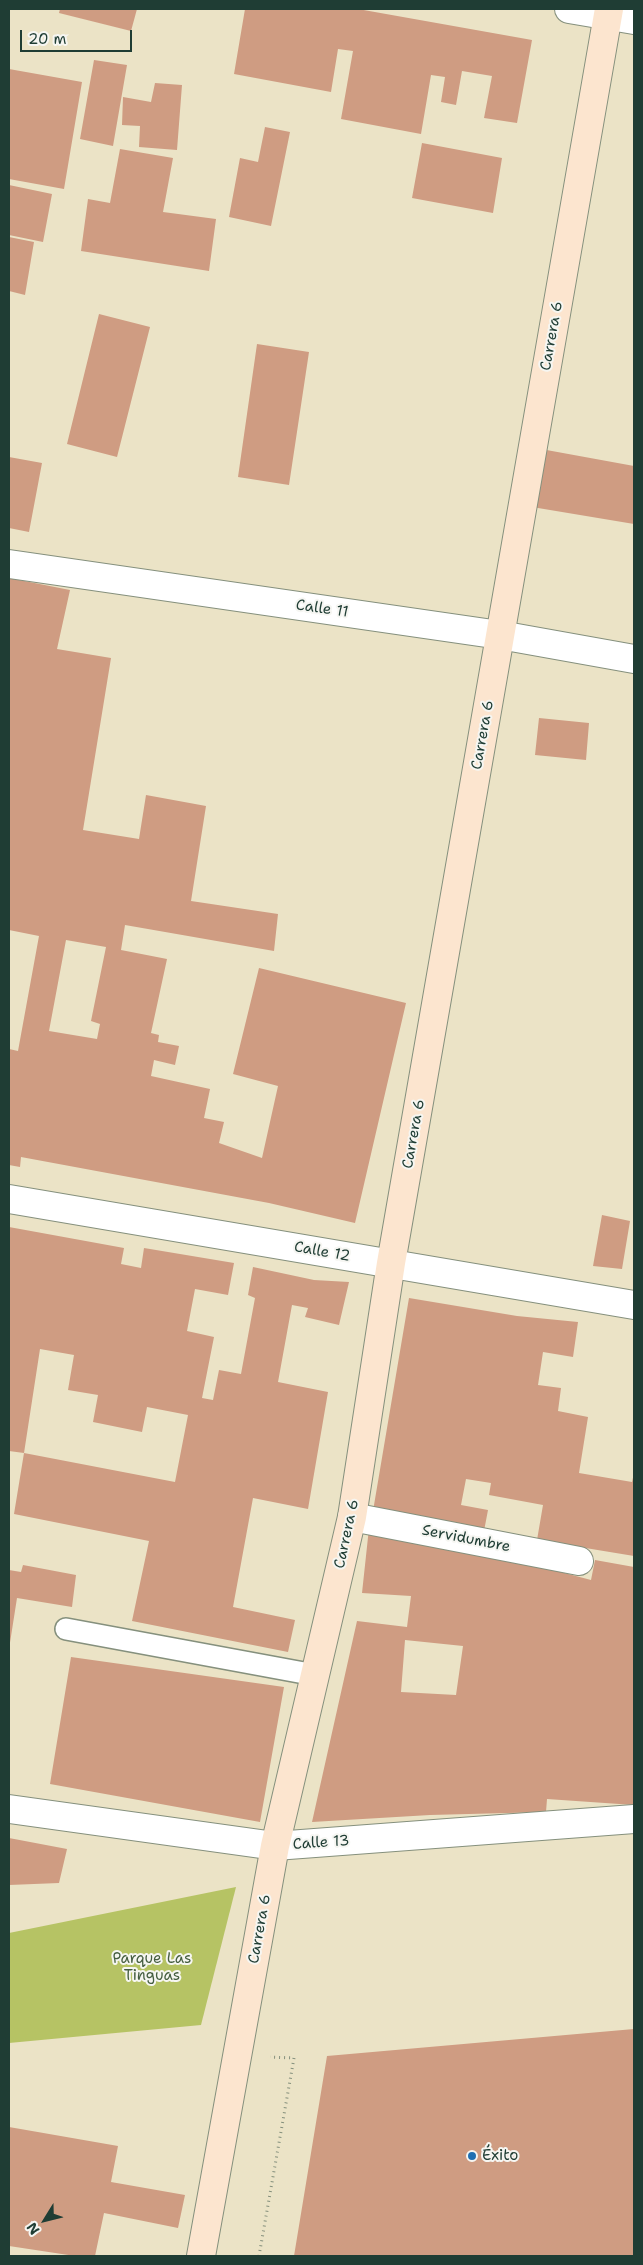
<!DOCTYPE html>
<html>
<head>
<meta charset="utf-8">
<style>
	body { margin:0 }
	#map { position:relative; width:643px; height:2265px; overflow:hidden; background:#ebe3c6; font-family:"Shantell Sans",sans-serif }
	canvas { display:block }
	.frame { position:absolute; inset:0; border:10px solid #1f3d34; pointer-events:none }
	.north { position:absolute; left:20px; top:2195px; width:50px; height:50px; -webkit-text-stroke:4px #f6f6f2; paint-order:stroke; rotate:234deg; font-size:14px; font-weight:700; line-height:20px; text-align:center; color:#1f3d34 }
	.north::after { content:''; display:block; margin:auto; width:18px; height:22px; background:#1f3d34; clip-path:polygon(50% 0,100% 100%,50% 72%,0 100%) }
	.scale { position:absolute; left:20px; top:30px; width:112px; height:22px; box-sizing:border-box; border:2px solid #1f3d34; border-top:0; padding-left:6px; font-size:15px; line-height:18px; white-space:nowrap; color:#1f3d34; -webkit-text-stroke:4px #f6f6f2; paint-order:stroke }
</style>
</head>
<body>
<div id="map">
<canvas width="643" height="2265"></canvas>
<div class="frame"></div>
<div class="north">N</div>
<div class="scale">20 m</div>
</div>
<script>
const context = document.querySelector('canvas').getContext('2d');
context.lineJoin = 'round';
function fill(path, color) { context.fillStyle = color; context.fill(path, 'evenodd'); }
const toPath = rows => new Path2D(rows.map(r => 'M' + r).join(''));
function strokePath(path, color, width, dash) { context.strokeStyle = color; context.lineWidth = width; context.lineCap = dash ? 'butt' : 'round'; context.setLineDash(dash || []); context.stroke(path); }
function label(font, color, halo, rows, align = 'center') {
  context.font = font + ' "Shantell Sans",sans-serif'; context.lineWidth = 4; context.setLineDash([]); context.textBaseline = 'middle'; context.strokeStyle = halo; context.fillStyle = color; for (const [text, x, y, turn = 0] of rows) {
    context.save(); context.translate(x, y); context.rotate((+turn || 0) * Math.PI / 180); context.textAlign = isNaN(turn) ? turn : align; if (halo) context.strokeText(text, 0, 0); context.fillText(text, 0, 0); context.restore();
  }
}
fill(toPath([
	[236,1887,201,2025,9,2043,9,1933]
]), '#b6c364');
fill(toPath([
	[60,9,137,9,131,31,59,13],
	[245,9,358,9,532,40,517,123,484,118,492,76,462,71,456,105,441,102,445,77,431,75,421,134,341,119,353,51,338,49,331,92,234,74],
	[94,60,127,65,113,146,80,139],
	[9,69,82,82,64,189,9,179],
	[155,83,182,85,177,150,139,147,140,126,122,125,123,97,151,102],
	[265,127,290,132,271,226,229,217,240,158,258,162],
	[422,143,502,158,493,213,412,198],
	[120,149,173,158,163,212,216,219,209,271,81,251,88,199,110,203],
	[9,185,52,194,43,242,9,235],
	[9,237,34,242,25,295,9,291],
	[99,314,150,327,117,457,67,444],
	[257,344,309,352,289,485,238,477],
	[541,449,634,466,634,524,532,507],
	[9,457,42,463,29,532,9,528],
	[9,578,70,590,57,649,111,658,83,830,139,839,146,795,206,806,191,901,278,914,274,951,125,925,121,950,167,959,151,1033,159,1035,158,1042,179,1046,175,1065,154,1060,151,1076,210,1089,204,1118,224,1122,219,1143,262,1158,278,1086,233,1074,259,968,406,1003,355,1223,269,1203,21,1157,20,1167,9,1165,9,1049,18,1051,39,936,9,930],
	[66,940,106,947,91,1021,100,1024,97,1039,49,1031],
	[539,718,589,723,586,760,535,755],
	[602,1215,630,1221,622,1269,593,1266],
	[9,1227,124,1248,121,1264,141,1268,144,1248,234,1263,228,1295,195,1289,187,1331,214,1337,202,1398,213,1400,219,1370,241,1374,255,1298,248,1295,253,1267,314,1280,349,1282,339,1325,305,1317,308,1308,292,1305,278,1382,328,1392,308,1509,253,1498,233,1607,295,1620,288,1652,132,1621,149,1541,14,1514,24,1453,175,1482,188,1415,147,1407,142,1432,93,1422,98,1395,68,1390,74,1355,40,1349,24,1453,9,1451],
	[409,1298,517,1316,578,1322,573,1357,543,1352,538,1385,561,1388,558,1411,588,1417,579,1473,632,1482,634,1473,634,1556,537,1540,543,1505,489,1495,491,1483,466,1479,461,1505,488,1510,484,1531,373,1511],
	[369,1528,534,1565,591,1580,595,1560,634,1567,634,1805,547,1799,546,1812,430,1815,312,1822,357,1621,407,1627,411,1596,362,1593],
	[405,1640,463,1646,456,1695,401,1692],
	[23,1565,76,1575,72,1607,17,1598,9,1649,9,1570,21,1572],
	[71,1657,284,1687,260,1822,50,1784],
	[9,1838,67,1849,59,1883,9,1885],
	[634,2029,634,2256,294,2256,327,2056],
	[9,2127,118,2146,111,2182,185,2195,178,2228,104,2213,95,2256,75,2256,9,2246]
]), '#cf9c82');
const lane = toPath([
	[66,1629,315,1675]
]);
const street = toPath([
	[569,9,634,20],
	[9,564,500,635,634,659],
	[9,1199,634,1305],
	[352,1517,579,1561],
	[9,1809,275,1846,634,1819]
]);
const secondary = toPath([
	[201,2256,275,1846,352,1517,391,1263,609,9]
]);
strokePath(lane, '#85907d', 24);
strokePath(street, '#85907d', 30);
strokePath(secondary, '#85907d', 30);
strokePath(toPath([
	[259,2256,294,2058,270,2057]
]), '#85907d', 3, [1, 4]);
strokePath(lane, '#fff', 21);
strokePath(street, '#fff', 28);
strokePath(secondary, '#fce5cf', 28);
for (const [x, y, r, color] of [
	[472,2156,5,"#1f6fb2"]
]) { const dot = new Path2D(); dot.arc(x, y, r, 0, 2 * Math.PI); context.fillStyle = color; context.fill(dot); strokePath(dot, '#f6f6f2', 2); }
label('15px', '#1f3d34', '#f6f6f2', [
	["Carrera 6",552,336,-80],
	["Calle 11",322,609,8],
	["Carrera 6",483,735,-80],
	["Carrera 6",414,1134,-80],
	["Calle 12",322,1252,10],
	["Carrera 6",347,1534,-78],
	["Servidumbre",466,1539,11],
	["Calle 13",321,1843,-4],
	["Carrera 6",260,1929,-80]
]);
label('15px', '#455e40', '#f6f6f2', [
	["Parque Las",152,1959],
	["Tinguas",152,1976]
]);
label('15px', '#1f3d34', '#f6f6f2', [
	["Éxito",482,2156]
], 'left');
</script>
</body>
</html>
